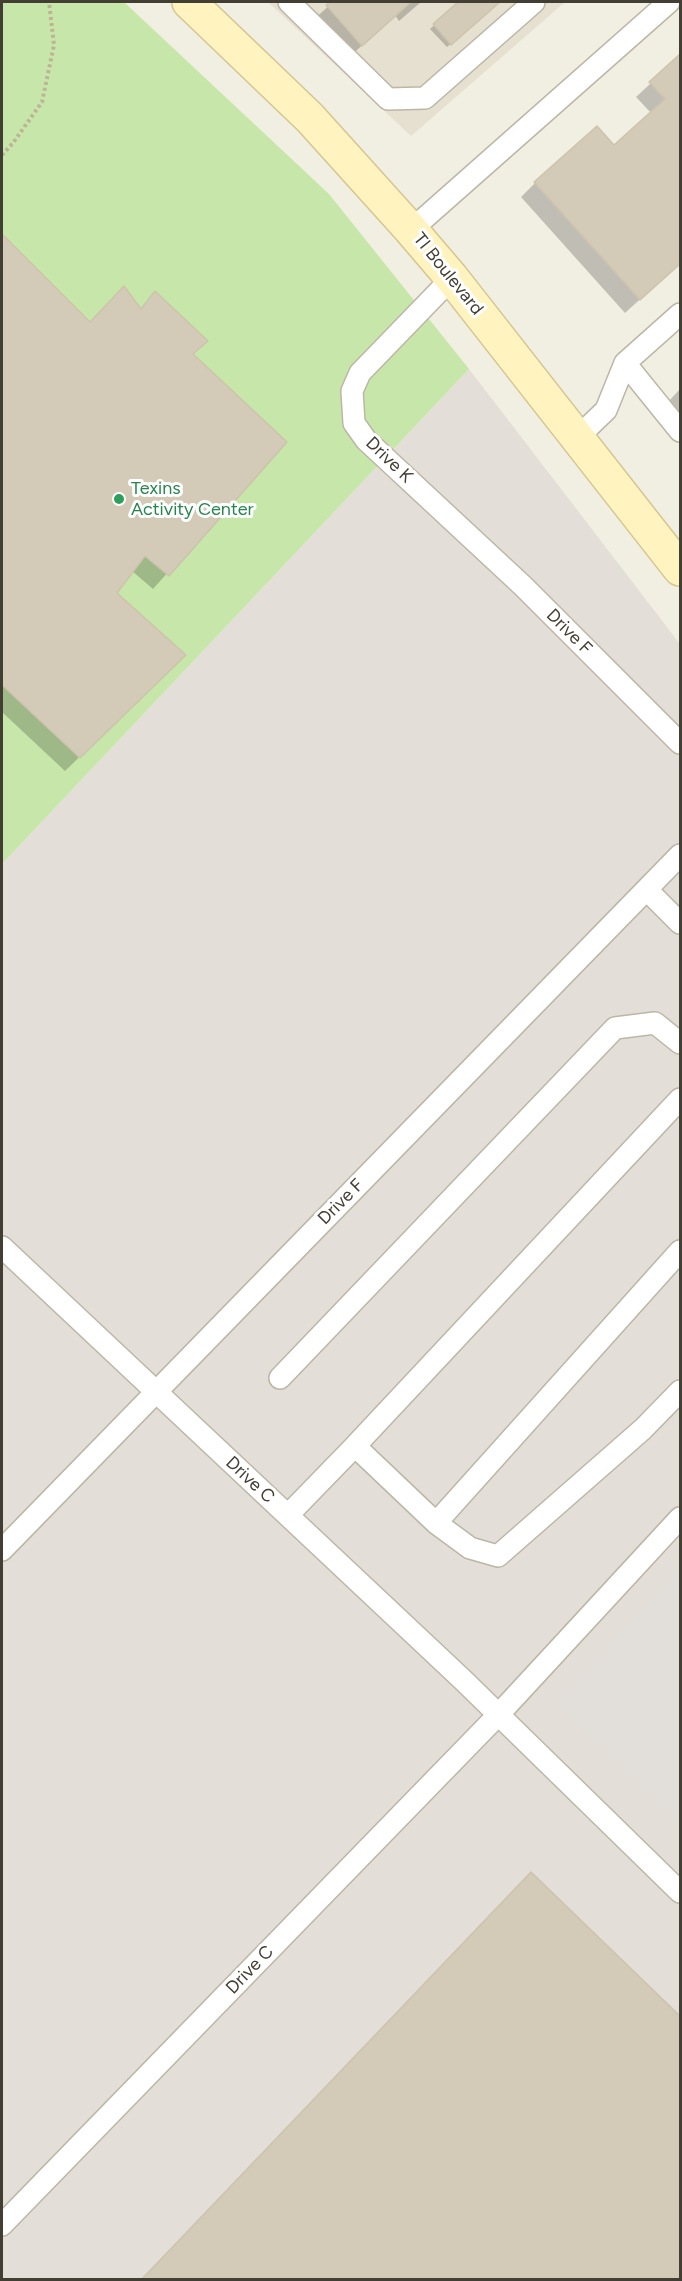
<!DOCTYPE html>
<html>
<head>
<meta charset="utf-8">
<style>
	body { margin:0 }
	#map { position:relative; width:682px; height:2281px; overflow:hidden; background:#f1eee2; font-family:Figtree,sans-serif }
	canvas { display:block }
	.frame { position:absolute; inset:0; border:3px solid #433e33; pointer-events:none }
</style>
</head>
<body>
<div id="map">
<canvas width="682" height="2281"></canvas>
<div class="frame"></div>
</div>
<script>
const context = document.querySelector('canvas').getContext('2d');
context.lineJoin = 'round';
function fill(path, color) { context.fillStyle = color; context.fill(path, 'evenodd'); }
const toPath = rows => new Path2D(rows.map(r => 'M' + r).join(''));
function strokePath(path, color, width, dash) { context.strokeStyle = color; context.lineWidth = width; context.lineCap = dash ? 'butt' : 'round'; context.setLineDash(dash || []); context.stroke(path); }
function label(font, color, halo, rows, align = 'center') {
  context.font = font + ' Figtree,sans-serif'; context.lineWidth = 6; context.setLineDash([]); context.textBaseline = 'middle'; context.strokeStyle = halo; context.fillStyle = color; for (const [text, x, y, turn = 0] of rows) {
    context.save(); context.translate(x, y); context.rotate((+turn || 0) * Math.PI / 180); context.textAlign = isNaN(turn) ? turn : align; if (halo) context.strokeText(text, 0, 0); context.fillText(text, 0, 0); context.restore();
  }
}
fill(toPath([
	[268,2,565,2,411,136]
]), '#e5e0d0');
fill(toPath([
	[469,369,680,644,680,2279,2,2279,2,864]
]), '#e3dfd8');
fill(toPath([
	[2,2,124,2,329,194,469,369,2,864]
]), '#c7e7aa');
fill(toPath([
	[680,1569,680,1823,556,1702]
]), '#e2dfdb');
fill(toPath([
	[333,2,421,2,399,21,395,15,344,62,310,23],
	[460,2,498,2,447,47,430,29],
	[680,56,680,263,625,313,521,197,535,183,614,147,651,113,636,97],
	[2,236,90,324,140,309,155,293,192,355,285,442,153,589,132,571,114,594,184,655,65,771,2,712],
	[680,389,680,418,668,402],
	[531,1874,680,2018,680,2280,142,2280]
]), '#0003');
const building = toPath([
	[330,2,411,2,362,46,326,5,330,2],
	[458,2,500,2,451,45,433,24,458,2],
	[680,54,680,264,640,300,534,182,597,126,614,145,665,99,649,82,680,54],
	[2,234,90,322,124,286,141,309,155,291,208,341,193,354,287,442,169,576,145,556,117,593,186,655,80,758,2,685,2,234],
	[531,1872,680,2016,680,2280,141,2280,531,1872]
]);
fill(building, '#d3cab8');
strokePath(building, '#cec3ab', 1.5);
const lane = toPath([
	[289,2,388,99,425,98,534,2],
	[411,230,669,2],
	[452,278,360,373,352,391,354,423,366,440,523,586,680,743],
	[625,363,680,431],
	[578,437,606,410,625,363,680,314],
	[647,890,680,923],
	[2,1247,463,1680,680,1892],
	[280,1378,615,1028,655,1023,680,1043],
	[355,1446,680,1099],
	[288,1515,355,1446,436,1523,470,1548,498,1556,643,1429,680,1391],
	[436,1523,680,1251],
	[2,1550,680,855],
	[2,2225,499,1714,680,1518]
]);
const secondary = toPath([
	[189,2,310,118,411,230,452,278,680,569]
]);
strokePath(lane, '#bdb6a5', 24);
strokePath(secondary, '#d3c691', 36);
strokePath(toPath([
	[2,155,13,143,42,102,54,45,49,2]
]), '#bfb396', 4, [3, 3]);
strokePath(lane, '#fff', 21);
strokePath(secondary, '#fff4bf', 33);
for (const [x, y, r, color] of [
	[119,499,6,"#2e9e5b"]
]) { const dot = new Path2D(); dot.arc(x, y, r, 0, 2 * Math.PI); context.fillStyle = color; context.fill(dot); strokePath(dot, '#fff', 2); }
label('18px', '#433e33', '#fff', [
	["TI Boulevard",448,274,51],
	["Drive K",389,460,44],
	["Drive F",569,632,45],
	["Drive F",341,1202,-45],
	["Drive C",250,1480,43],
	["Drive C",250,1970,-46]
]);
label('18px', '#27864d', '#fff', [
	["Texins",131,489],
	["Activity Center",131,510]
], 'left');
</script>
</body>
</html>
